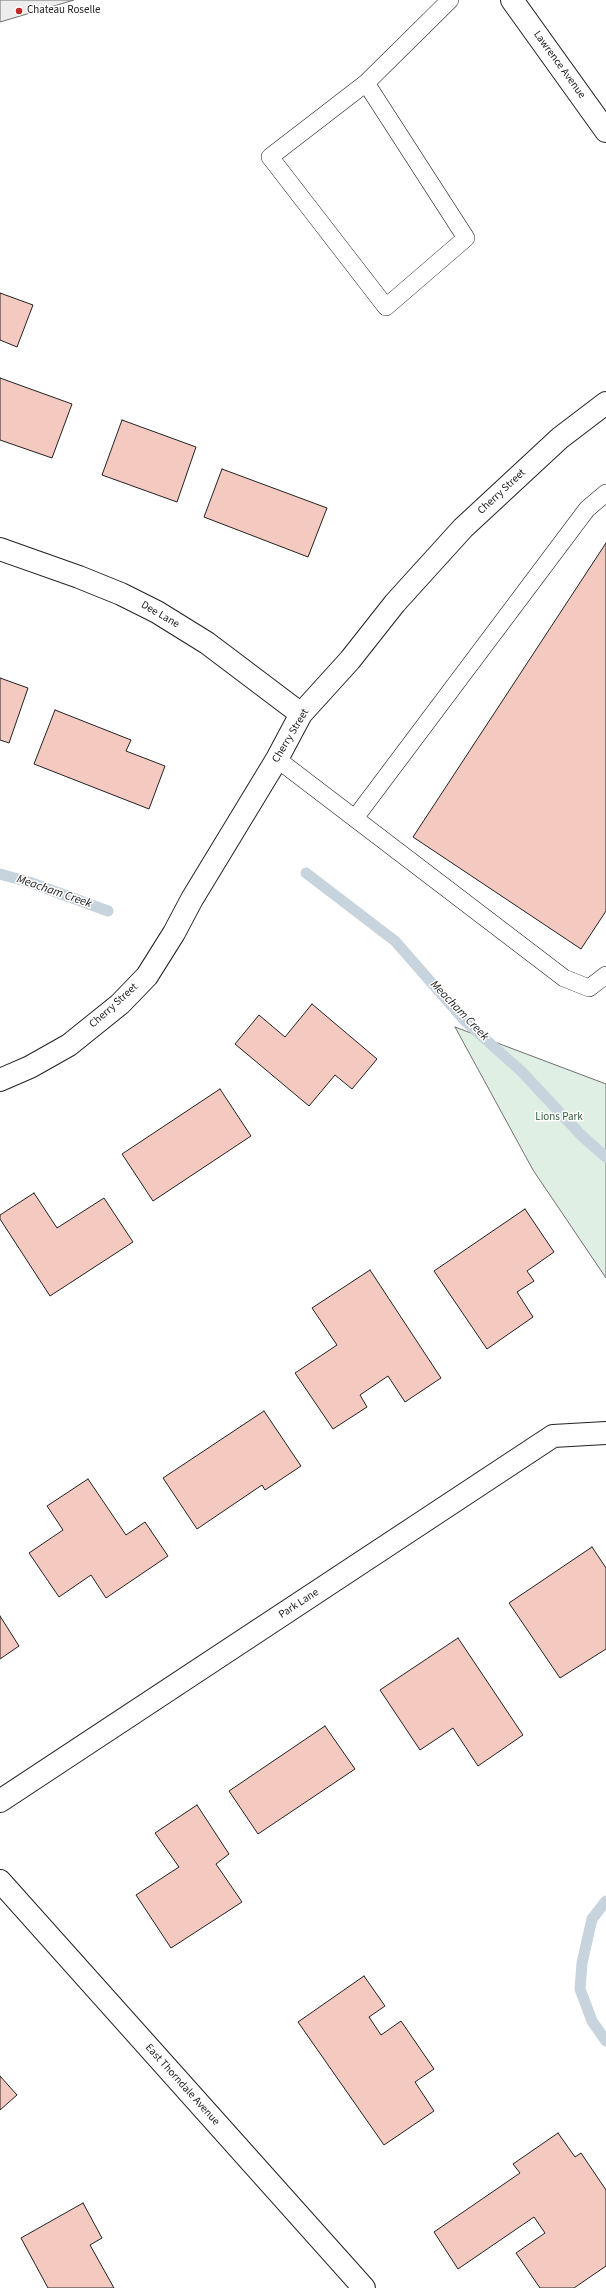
<!DOCTYPE html>
<html>
<head>
<meta charset="utf-8">
<style>
	body { margin:0 }
	canvas { display:block; background:#fff }
</style>
</head>
<body>
<canvas width="606" height="2288"></canvas>
<script>
const context = document.querySelector('canvas').getContext('2d');
context.lineJoin = 'round';
function fill(path, color) { context.fillStyle = color; context.fill(path, 'evenodd'); }
const toPath = rows => new Path2D(rows.map(r => 'M' + r).join(''));
function strokePath(path, color, width, dash) { context.strokeStyle = color; context.lineWidth = width; context.lineCap = dash ? 'butt' : 'round'; context.setLineDash(dash || []); context.stroke(path); }
function label(font, color, halo, rows, align = 'center') {
  context.font = font + ' "Source Sans 3",sans-serif'; context.lineWidth = 3; context.setLineDash([]); context.textBaseline = 'middle'; context.strokeStyle = halo; context.fillStyle = color; for (const [text, x, y, turn = 0] of rows) {
    context.save(); context.translate(x, y); context.rotate((+turn || 0) * Math.PI / 180); context.textAlign = isNaN(turn) ? turn : align; if (halo) context.strokeText(text, 0, 0); context.fillText(text, 0, 0); context.restore();
  }
}
const green = toPath([
	[455,1027,606,1084,606,1278,533,1170,455,1027]
]);
fill(green, '#e0efe3');
strokePath(green, '#6f6f6f', 1);
const parking = toPath([
	[0,0,74,0,0,22,0,0]
]);
fill(parking, '#ededed');
strokePath(parking, '#6f6f6f', 1);
strokePath(toPath([
	[306,873,395,941,465,1021,521,1071,581,1135,606,1157],
	[0,874,29,882,108,911],
	[606,1901,592,1919,582,1963,580,1989,592,2021,606,2041]
]), '#c7d3dd', 11);
const building = toPath([
	[0,293,33,305,17,347,0,340,0,293],
	[0,378,72,404,52,458,0,440,0,378],
	[122,420,196,447,177,502,102,475,122,420],
	[222,469,327,508,308,557,204,517,222,469],
	[606,543,606,911,581,949,413,837,606,543],
	[0,678,28,688,9,743,0,740,0,678],
	[55,710,131,740,126,751,165,766,149,809,34,764,55,710],
	[312,1004,377,1059,352,1089,335,1075,309,1106,235,1044,259,1015,285,1037,312,1004],
	[220,1089,251,1136,153,1201,122,1154,220,1089],
	[34,1193,57,1228,104,1198,133,1242,50,1296,0,1219,0,1215,34,1193],
	[525,1209,554,1252,527,1271,534,1281,517,1292,533,1317,487,1349,434,1271,525,1209],
	[370,1270,441,1378,405,1402,388,1376,360,1395,367,1407,333,1429,295,1373,337,1345,312,1308,370,1270],
	[264,1411,301,1466,265,1490,262,1485,197,1529,163,1478,264,1411],
	[88,1479,126,1535,145,1522,168,1556,106,1598,91,1575,59,1597,29,1553,63,1530,47,1506,88,1479],
	[592,1547,606,1568,606,1649,560,1678,509,1603,592,1547],
	[0,1616,19,1646,0,1659,0,1616],
	[458,1638,523,1735,478,1766,453,1728,420,1750,380,1690,458,1638],
	[325,1726,355,1769,258,1834,229,1791,325,1726],
	[197,1805,229,1854,216,1864,242,1902,171,1948,136,1895,179,1867,155,1833,197,1805],
	[364,1976,385,2006,369,2017,381,2035,401,2021,434,2069,415,2082,434,2111,384,2145,298,2022,364,1976],
	[0,2076,17,2095,0,2110,0,2076],
	[558,2133,575,2157,581,2153,606,2190,606,2266,574,2288,540,2288,516,2253,545,2233,534,2217,458,2269,434,2232,520,2173,513,2164,558,2133],
	[83,2203,102,2238,90,2245,114,2288,48,2288,21,2238,83,2203]
]);
fill(building, '#f3c9c0');
strokePath(building, '#222', 1);
const lane = toPath([
	[366,83,466,238,386,307,270,157,366,83,450,0],
	[277,759,564,978,589,988,606,975],
	[355,818,587,509,606,493]
]);
const street = toPath([
	[0,549,79,577,121,594,157,612,207,643,301,714],
	[0,1080,30,1067,69,1045,120,1004,147,976,174,933,192,899,277,759,301,714,350,660,395,603,463,528,560,438,606,403],
	[0,1801,553,1436,606,1433],
	[0,1881,364,2288]
]);
const secondary = toPath([
	[512,0,606,131]
]);
strokePath(lane, '#222', 18);
strokePath(street, '#222', 24);
strokePath(secondary, '#222', 24);
strokePath(lane, '#fff', 17);
strokePath(street, '#fff', 22);
strokePath(secondary, '#fff', 22);
for (const [x, y, r, color] of [
	[19,11,4,"#c62828"]
]) { const dot = new Path2D(); dot.arc(x, y, r, 0, 2 * Math.PI); context.fillStyle = color; context.fill(dot); strokePath(dot, '#fff', 1.5); }
label('11px', '#222', '#fff', [
	["Chateau Roselle",27,11]
], 'left');
label('11px', '#222', '#fff', [
	["Lawrence Avenue",559,65,54],
	["Cherry Street",502,492,-43],
	["Dee Lane",160,615,30],
	["Cherry Street",291,736,-59],
	["Cherry Street",114,1006,-42],
	["Park Lane",299,1604,-33],
	["East Thorndale Avenue",182,2085,48]
]);
label('11px', '#2f5e38', '#fff', [
	["Lions Park",559,1118]
]);
label('italic 12px', '#222', '#fff', [
	["Meacham Creek",54,892,19],
	["Meacham Creek",459,1011,46]
]);
</script>
</body>
</html>
